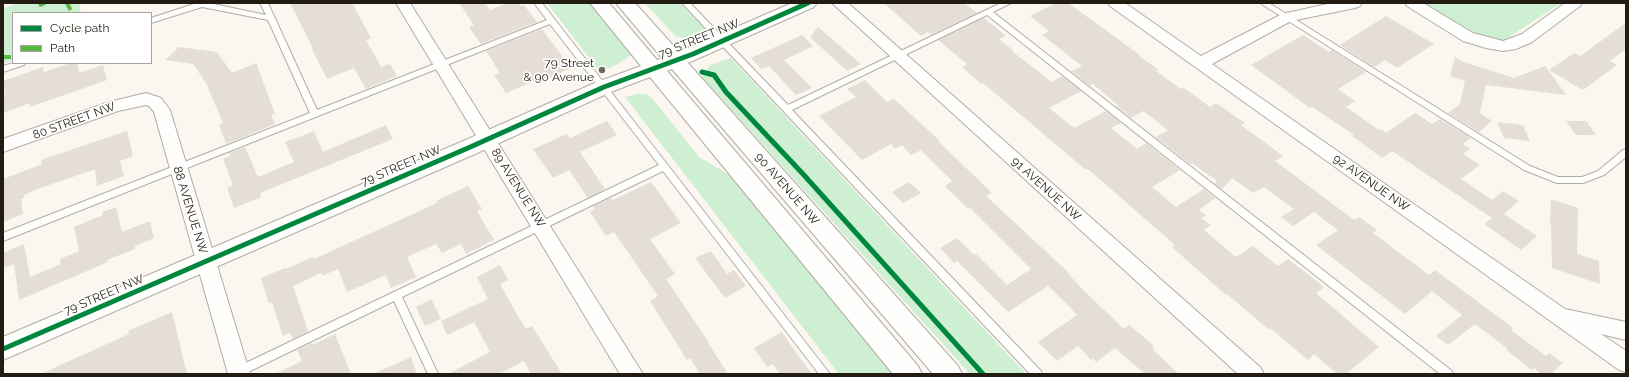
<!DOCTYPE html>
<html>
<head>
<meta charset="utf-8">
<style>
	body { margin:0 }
	#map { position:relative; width:1629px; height:377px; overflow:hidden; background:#fbf6f0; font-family:Raleway,sans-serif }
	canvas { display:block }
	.frame { position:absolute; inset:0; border:4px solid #231c12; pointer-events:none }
	.legend { position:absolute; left:12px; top:12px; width:140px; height:52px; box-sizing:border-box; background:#fff; border:1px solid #a7a4a0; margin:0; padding:5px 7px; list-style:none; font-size:12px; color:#231c12 }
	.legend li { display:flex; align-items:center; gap:8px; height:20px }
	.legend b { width:20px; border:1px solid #a7a4a0 }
</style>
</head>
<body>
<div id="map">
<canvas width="1629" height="377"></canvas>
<div class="frame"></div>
<ul class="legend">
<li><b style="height:5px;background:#00873e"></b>Cycle path</li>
<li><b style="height:5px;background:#58b947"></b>Path</li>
</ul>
</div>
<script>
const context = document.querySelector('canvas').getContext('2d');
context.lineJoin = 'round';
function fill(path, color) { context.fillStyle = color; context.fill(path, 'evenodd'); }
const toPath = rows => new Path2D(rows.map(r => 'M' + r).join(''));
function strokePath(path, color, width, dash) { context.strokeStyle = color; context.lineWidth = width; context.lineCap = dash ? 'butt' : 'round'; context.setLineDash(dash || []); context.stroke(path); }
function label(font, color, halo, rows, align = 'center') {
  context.font = font + ' Raleway,sans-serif'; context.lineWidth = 3.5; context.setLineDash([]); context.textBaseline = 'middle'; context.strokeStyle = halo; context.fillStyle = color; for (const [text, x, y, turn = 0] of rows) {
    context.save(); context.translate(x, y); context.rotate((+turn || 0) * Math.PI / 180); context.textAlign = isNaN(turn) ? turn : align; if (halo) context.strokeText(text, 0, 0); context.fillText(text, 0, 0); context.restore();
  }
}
fill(toPath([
	[20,3,79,3,81,13,13,13,13,60,3,63,3,8],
	[547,3,593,3,634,53,618,64,600,72],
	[645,3,680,3,708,32,706,35,691,40,675,36],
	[1422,3,1561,3,1503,41,1472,33],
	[731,58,1026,374,970,374,702,77,710,65],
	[638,94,646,94,652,98,699,157,733,177,898,374,839,374,625,97]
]), '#ceefd2');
fill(toPath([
	[290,3,352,3,371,38,366,40,381,67,390,64,397,76,366,89,354,68,327,79,312,49,313,48],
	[459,3,485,3,490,10,508,3,518,3,521,6,524,5,537,22,481,44,469,27,474,25],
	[884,3,964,3,977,13,931,35,928,32,921,36],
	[1056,3,1068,3,1140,55,1139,56,1159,70,1156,71,1181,89,1184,88,1210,107,1216,103,1245,123,1241,125,1283,156,1275,161,1353,219,1355,220,1359,217,1377,230,1373,233,1429,275,1435,270,1513,328,1511,330,1546,356,1549,353,1563,363,1551,374,1541,374,1534,368,1532,370,1506,350,1508,349,1475,324,1448,345,1436,336,1462,315,1432,291,1405,314,1316,245,1338,230,1314,212,1293,226,1281,217,1294,209,1264,187,1253,193,1232,178,1222,189,1214,183,1217,181,1192,163,1190,164,1156,137,1168,130,1143,111,1131,118,1116,106,1118,105,1093,84,1090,86,1071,71,1082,66,1042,35,1049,31,1030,16],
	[1386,16,1420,36,1434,44,1397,68,1385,60,1374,67,1340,45],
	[984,18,1006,36,999,39,1014,51,1013,52,1052,82,1062,76,1081,91,1049,108,1074,128,1106,111,1121,123,1111,128,1137,149,1146,143,1180,170,1152,187,1176,207,1204,189,1215,198,1199,210,1206,215,1201,218,1211,225,1204,230,1236,257,1253,246,1278,266,1288,259,1324,287,1316,293,1379,347,1346,374,1337,374,1314,354,1308,360,1270,328,1268,329,1227,294,1226,295,1172,247,1175,245,1088,169,1086,170,983,83,981,84,962,67,967,64,938,40],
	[1626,23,1626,49,1610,61,1617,65,1583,90,1549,70,1574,53,1580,56],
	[818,27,861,64,847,71,810,37],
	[542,29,571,68,542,82,539,79,506,93,494,75,500,73,486,51],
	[802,35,813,46,784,60,812,88,796,95,769,66,761,69,751,58],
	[1303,35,1329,52,1332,50,1366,72,1338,89,1355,101,1346,107,1379,130,1380,129,1386,133,1415,113,1432,124,1440,119,1471,138,1463,144,1470,149,1463,154,1480,165,1461,179,1492,200,1503,191,1519,201,1504,214,1537,236,1521,250,1484,224,1492,218,1392,151,1382,158,1352,136,1354,135,1312,107,1310,108,1251,65],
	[179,47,217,52,232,73,256,63,275,114,271,115,275,124,226,144,219,125,223,123,206,83,193,64,165,60],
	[1455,57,1464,62,1514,78,1545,66,1566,95,1486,85,1480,113,1492,121,1479,132,1448,113,1460,104,1465,81,1450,76],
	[71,63,77,63,79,73,103,65,107,80,30,107,30,103,3,113,3,95,5,95,3,81,43,67,44,72],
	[865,80,887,102,894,99,939,140,938,141,992,193,986,196,1069,273,1068,274,1080,286,1079,286,1124,329,1129,325,1139,333,1154,346,1152,347,1154,349,1153,350,1179,374,1145,374,1115,348,1096,362,1093,358,1091,360,1078,346,1057,361,1038,342,1077,315,1069,306,1048,286,1008,312,957,261,954,263,940,248,957,238,974,255,976,254,1007,285,1031,269,969,207,967,208,945,186,952,181,921,150,911,155,902,145,895,149,891,144,862,160,819,116,856,97,847,89],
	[607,121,617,135,580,152,605,189,588,198,569,170,553,178,533,149,567,134,570,138],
	[1566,121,1586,121,1596,135,1576,135],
	[1497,122,1523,125,1530,141,1504,138],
	[386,125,393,139,260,193,261,197,234,208,227,188,233,185,223,159,230,156,229,153,245,147,258,177,294,162,285,142,299,137,314,131,323,152],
	[127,131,133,156,120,161,124,176,97,186,95,170,93,170,40,188,24,195,24,198,21,199,23,214,3,222,3,179,42,164,41,160],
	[651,182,681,223,650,239,675,274,666,279,708,341,707,341,728,374,700,374,690,358,687,360,650,301,658,296,614,232,606,236,590,212,595,209,593,206,611,198,613,200],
	[909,182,921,193,903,203,892,192],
	[468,186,482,209,477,211,494,240,466,254,461,244,442,253,436,244,407,257,416,277,391,288,386,275,347,292,338,269,322,276,321,273,293,286,308,331,293,339,290,333,283,336,272,302,269,304,261,278,285,268,286,269,313,257,314,259,437,203,436,201],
	[1551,199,1578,208,1577,254,1599,261,1600,284,1552,268,1551,224,1550,225],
	[116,207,122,232,150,221,154,238,135,246,135,249,107,260,108,262,19,300,14,264,5,268,3,253,24,244,30,277,61,264,60,259,79,251,74,227,103,215,102,212],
	[711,251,727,274,734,270,746,286,725,298,695,258],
	[500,265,508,280,500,284,519,318,526,329,532,326,562,374,531,374,524,361,499,374,448,374,490,352,474,322,447,335,441,321,488,299,477,277],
	[431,299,441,319,425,326,416,307],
	[172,312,187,374,41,374,129,334,128,331],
	[782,332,795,351,812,374,780,374,773,364,767,367,754,348],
	[335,334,351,374,275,374,302,361,297,350,312,343,312,345],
	[411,357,417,374,373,374]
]), '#e5ded7');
const lane = toPath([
	[197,3,209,3,266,15,260,3,268,3,317,110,547,20,534,3,542,3,830,374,819,374,663,171,402,297,438,374,428,374,394,301,244,374,228,374,229,371,659,165,550,24,3,241,3,233,310,113,268,20,202,7,151,23,151,18,197,3],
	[682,3,690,3,788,105,1001,3,1011,3,993,12,1452,371,1453,374,1440,374,987,15,792,110,1041,371,1042,374,1030,374,682,3],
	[1260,3,1269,3,1530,166,1558,177,1582,177,1598,171,1623,150,1626,149,1626,157,1604,175,1583,183,1557,183,1524,170,1260,3],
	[13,63,25,63,24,65,3,72,3,66,13,63]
]);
const street = toPath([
	[396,3,410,3,643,374,620,374,396,3],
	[832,3,848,3,1260,367,1264,374,1238,374,832,3],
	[1108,3,1125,3,1201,56,1282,14,1332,3,1362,3,1360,6,1355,8,1291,21,1212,64,1565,309,1626,322,1626,340,1601,334,1626,351,1626,372,1619,370,1110,6,1108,3],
	[1405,3,1423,3,1473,33,1503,41,1522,34,1565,3,1582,3,1580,6,1532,42,1516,49,1503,51,1486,48,1463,41,1407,6,1405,3],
	[146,93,161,98,170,110,250,374,228,374,154,112,149,106,146,105,118,111,3,152,3,139,109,102,146,93]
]);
const secondary = toPath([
	[590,3,609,3,657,60,662,58,616,3,635,3,679,52,792,3,817,3,814,7,688,63,958,366,962,374,933,374,672,69,667,71,918,366,922,374,893,374,650,77,611,92,475,154,3,360,3,337,461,142,597,82,641,66,590,3]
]);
strokePath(lane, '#b2aca5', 2);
strokePath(street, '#b2aca5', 2);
strokePath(secondary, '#b2aca5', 2);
strokePath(toPath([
	[3,42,5,42]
]), '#dedcda', 2.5, [3, 2]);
fill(lane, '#fefefd');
fill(street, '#fefefd');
fill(secondary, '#fefefd');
strokePath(toPath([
	[67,3,72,13],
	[39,5,45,3],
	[3,57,13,57]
]), '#58b947', 4, [8, 4]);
strokePath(toPath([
	[702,72,714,75,726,92,803,174,983,374],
	[3,349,468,148,604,87,693,54,808,3]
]), '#00873e', 5);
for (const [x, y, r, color] of [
	[602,70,4,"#6f6860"]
]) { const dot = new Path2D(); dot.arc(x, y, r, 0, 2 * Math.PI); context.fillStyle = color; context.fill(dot); strokePath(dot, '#fff', 1.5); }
label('12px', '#231c12', '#fff', [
	["79 STREET NW",699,39,-22],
	["80 STREET NW",74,121,-20],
	["79 STREET NW",401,166,-23],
	["92 AVENUE NW",1371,183,35],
	["89 AVENUE NW",518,188,58],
	["90 AVENUE NW",787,189,49],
	["91 AVENUE NW",1046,189,42],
	["88 AVENUE NW",190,210,73],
	["79 STREET NW",104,295,-23]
]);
label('12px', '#231c12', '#fff', [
	["79 Street",594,63],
	["& 90 Avenue",594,77]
], 'right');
</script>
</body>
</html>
